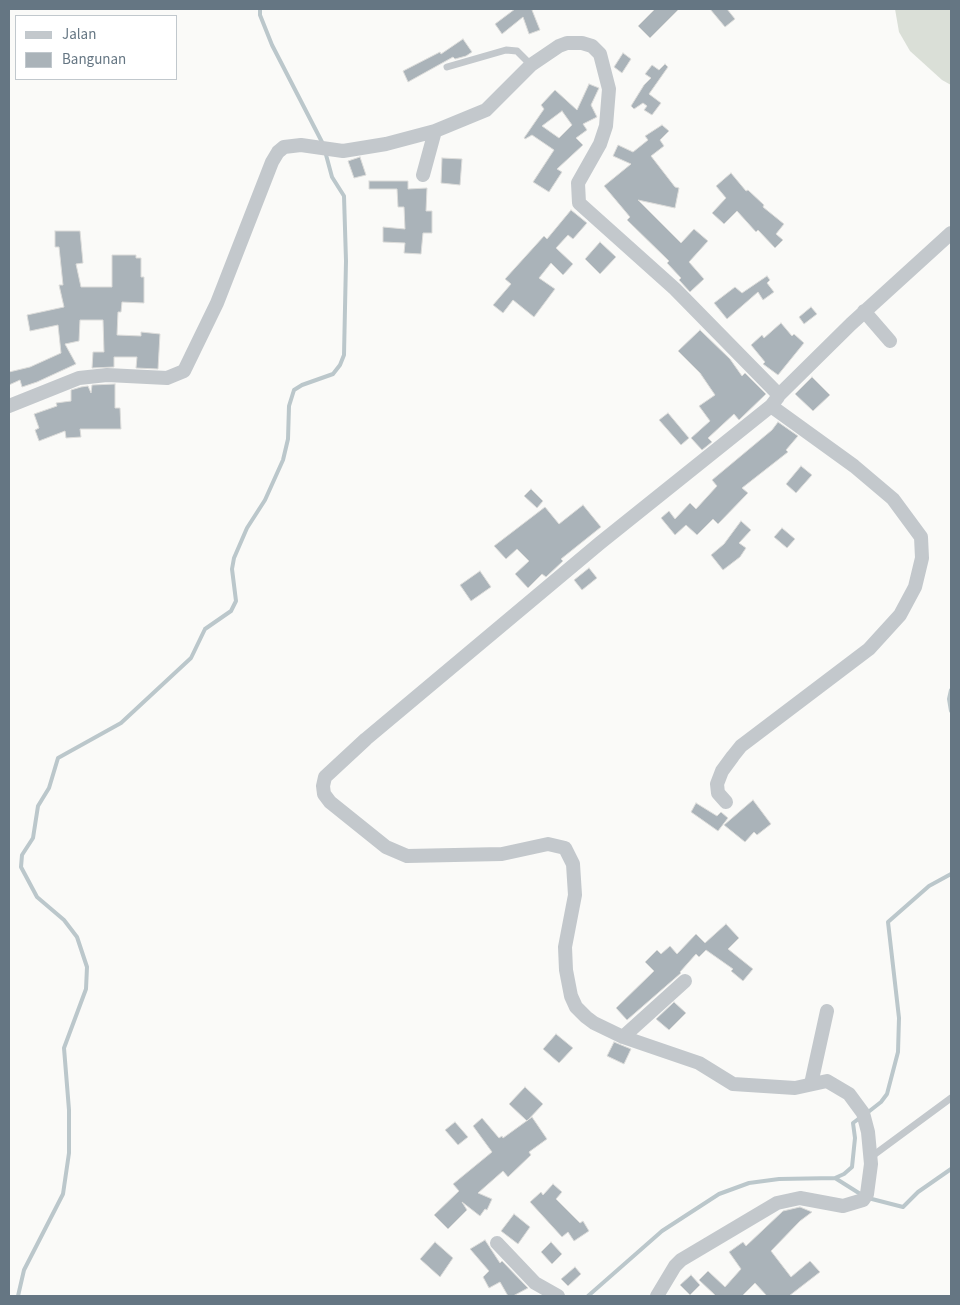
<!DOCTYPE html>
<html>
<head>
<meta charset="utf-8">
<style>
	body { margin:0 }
	#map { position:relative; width:960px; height:1305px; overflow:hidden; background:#fafaf8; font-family:"Source Sans 3",sans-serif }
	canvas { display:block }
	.frame { position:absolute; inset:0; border:10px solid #657683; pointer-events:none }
	.legend { position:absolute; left:15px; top:15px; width:162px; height:65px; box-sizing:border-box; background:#fff; border:1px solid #c1c8cd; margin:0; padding:6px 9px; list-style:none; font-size:15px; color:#657683 }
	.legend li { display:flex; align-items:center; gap:10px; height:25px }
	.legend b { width:25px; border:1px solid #c1c8cd }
</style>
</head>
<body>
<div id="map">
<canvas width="960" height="1305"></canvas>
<div class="frame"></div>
<ul class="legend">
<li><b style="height:6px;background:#c3c8cc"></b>Jalan</li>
<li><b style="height:14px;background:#aab3b9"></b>Bangunan</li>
</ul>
</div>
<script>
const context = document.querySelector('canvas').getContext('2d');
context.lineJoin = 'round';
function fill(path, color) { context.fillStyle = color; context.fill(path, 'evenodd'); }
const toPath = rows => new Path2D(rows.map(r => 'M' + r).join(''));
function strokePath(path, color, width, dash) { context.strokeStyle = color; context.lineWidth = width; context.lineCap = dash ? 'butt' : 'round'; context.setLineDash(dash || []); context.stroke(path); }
fill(toPath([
	[895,9,951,9,951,85,942,80,910,51,899,32]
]), '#dadfd7');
strokePath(toPath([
	[260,9,260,15,272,45,323,144],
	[951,690,949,699,951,711],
	[867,1113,881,1102,887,1094,898,1052,899,1018,888,922,929,886,951,874],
	[835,1178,862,1195],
	[868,1198,903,1207,918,1192,951,1169],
	[18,1296,24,1270,63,1194,69,1153,69,1110,64,1048,86,989,87,967,77,937,64,920,37,897,21,867,22,855,33,838,38,806,49,788,58,758,121,723,191,658,205,629,231,611,236,601,232,569,234,558,247,528,265,500,283,460,288,439,289,406,294,390,302,385,333,374,340,365,344,355,346,261,344,196,332,177,325,151],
	[588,1296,662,1231,719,1194,749,1183,779,1179,835,1178,844,1174,852,1167,855,1138,853,1123,861,1117]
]), '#bbc7cb', 4);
const building = toPath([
	[515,9,534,9,532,10,540,30,529,34,523,17,502,34,495,24,515,9],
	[655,9,679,9,650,38,638,26,655,9],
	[710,9,727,9,735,19,725,27,710,9],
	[463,39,472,52,466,56,455,59,453,57,408,82,403,71,440,52,441,54,463,39],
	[623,53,631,59,622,73,614,67,623,53],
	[665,64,668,67,649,94,661,103,652,115,644,110,647,106,643,103,634,109,631,106,644,85,651,78,645,74,652,65,659,70,665,64],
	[589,84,599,88,591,105,597,117,583,124,587,130,576,138,583,145,557,169,562,172,549,192,533,182,554,150,532,135,525,139,524,138,544,109,541,105,555,90,577,110,589,84],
	[562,111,572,125,559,138,542,126,562,111],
	[662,125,669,131,660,140,664,146,651,156,675,187,679,188,675,208,638,200,681,243,694,229,708,241,689,262,704,279,690,292,679,280,681,278,667,263,669,261,627,220,630,217,604,186,631,164,613,156,618,145,633,152,648,140,645,136,662,125],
	[360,157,366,175,354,178,348,161,360,157],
	[442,158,462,159,460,185,441,183,442,158],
	[731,173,746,191,748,190,764,205,763,207,784,224,776,234,783,240,775,248,758,230,756,232,737,211,724,224,712,213,726,198,716,186,731,173],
	[369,181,408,181,408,189,427,188,426,211,432,211,432,233,423,233,421,254,404,253,405,243,383,242,383,227,405,229,404,207,398,207,397,189,369,189,369,181],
	[571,210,587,223,573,239,568,235,556,248,573,264,563,275,551,263,539,278,555,289,534,317,513,300,503,313,493,305,511,284,505,279,544,236,547,239,571,210],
	[55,231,80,231,83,263,76,264,81,287,112,287,112,255,136,255,136,258,141,258,141,277,144,277,144,303,122,302,121,312,118,312,117,335,141,336,141,332,160,334,158,369,136,368,137,357,114,357,114,367,92,368,93,352,104,352,103,320,80,320,79,341,65,344,76,364,37,382,22,387,20,380,9,385,9,372,30,367,61,353,58,325,30,331,27,315,64,307,59,285,63,285,59,247,55,247,55,231],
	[600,242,616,257,600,274,585,259,600,242],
	[767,276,770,280,767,283,774,292,763,300,758,292,727,319,714,303,735,287,742,293,767,276],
	[811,307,817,314,804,324,799,317,811,307],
	[781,323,792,336,794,334,804,343,778,375,763,364,765,362,751,345,762,335,764,338,781,323],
	[700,330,730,359,742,376,745,373,766,394,739,420,734,414,708,438,712,442,702,450,691,438,710,421,699,406,715,395,700,373,678,351,700,330],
	[812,377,830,395,813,411,795,394,812,377],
	[115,384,115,408,120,408,121,429,80,429,81,437,66,438,65,431,39,441,35,430,39,428,34,414,57,406,56,403,71,401,71,390,81,387,88,386,91,393,92,385,115,384],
	[668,413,689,438,681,445,659,420,668,413],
	[778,422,798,436,786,450,788,452,742,488,748,493,718,524,713,519,697,535,686,525,675,535,661,518,669,511,675,519,690,503,696,509,717,486,712,480,772,430,778,422],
	[801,466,812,475,796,493,786,484,801,466],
	[531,489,543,501,537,508,524,496,531,489],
	[583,505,601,527,561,559,563,561,546,577,542,574,528,588,515,574,529,561,517,549,506,559,494,546,545,507,559,524,583,505],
	[741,521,751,530,739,543,746,548,740,557,723,570,711,555,724,544,741,521],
	[782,528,795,539,787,548,774,537,782,528],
	[589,568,597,578,582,590,574,580,589,568],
	[480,571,491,587,471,601,460,585,480,571],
	[753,800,771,824,757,835,754,832,745,842,724,825,753,800],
	[696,803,717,816,721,812,728,818,718,831,691,812,696,803],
	[726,924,739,938,728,949,753,969,743,981,731,971,733,969,706,950,699,957,696,954,680,972,681,973,627,1020,616,1008,654,971,645,962,657,950,661,954,670,946,677,954,696,934,705,943,726,924],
	[674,1002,686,1013,669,1030,656,1019,674,1002],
	[556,1034,573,1048,559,1063,543,1049,556,1034],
	[614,1042,631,1049,624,1064,607,1056,614,1042],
	[525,1087,543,1104,527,1121,509,1104,525,1087],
	[532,1117,547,1139,529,1152,531,1155,508,1177,503,1171,478,1193,492,1199,487,1210,485,1209,480,1216,462,1202,467,1210,448,1229,434,1215,459,1191,453,1184,492,1152,473,1126,482,1118,499,1138,502,1136,503,1138,532,1117],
	[455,1122,468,1137,458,1145,445,1130,455,1122],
	[553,1184,562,1192,556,1199,580,1223,583,1221,589,1231,574,1241,568,1232,562,1237,530,1202,541,1192,543,1195,553,1184],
	[800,1207,812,1212,800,1221,771,1251,791,1277,810,1261,820,1272,789,1296,767,1296,755,1283,742,1296,716,1296,699,1280,708,1271,725,1287,741,1269,729,1252,743,1242,746,1246,783,1211,800,1207],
	[514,1214,530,1227,518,1244,501,1231,514,1214],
	[485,1240,500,1263,502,1261,528,1288,513,1296,508,1296,500,1282,489,1288,483,1277,489,1271,470,1249,485,1240],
	[435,1242,453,1258,440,1277,420,1259,435,1242],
	[551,1242,562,1254,552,1264,541,1252,551,1242],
	[575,1267,581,1274,568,1286,561,1279,575,1267],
	[691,1275,700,1285,690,1295,680,1285,691,1275]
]);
fill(building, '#aab3b9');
strokePath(building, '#dcdcda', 1);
strokePath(toPath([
	[447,67,506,50,517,51,531,65],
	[871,1157,951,1098]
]), '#c3c8cc', 7);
strokePath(toPath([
	[423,175,435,131],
	[864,311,890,341],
	[779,395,851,324,951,233],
	[9,406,79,378,107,375,167,378,184,371,217,303,272,162,278,152,284,147,301,145,343,151,386,144,435,131,486,110,531,65,559,46,567,43,582,43,592,46,600,54,609,89,606,126,600,144,578,183,579,203,675,289,776,392,778,397,771,406,600,543,366,739,325,777,323,786,324,794,330,802,386,847,407,856,502,854,548,844,565,848,573,864,575,895,565,947,566,970,571,996,576,1007,586,1017,594,1023,623,1037,699,1063,733,1084,795,1088,827,1081,849,1094,863,1113,868,1132,871,1164,867,1194,863,1200,843,1206,800,1198,777,1203,681,1260,675,1266,657,1296],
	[726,802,718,793,717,784,722,771,733,756,741,746,869,649,900,615,915,587,922,558,921,537,893,499,854,466,771,406],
	[623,1037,685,981],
	[811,1084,827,1011],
	[497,1243,535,1283,558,1296]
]), '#c3c8cc', 14);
</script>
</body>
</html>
